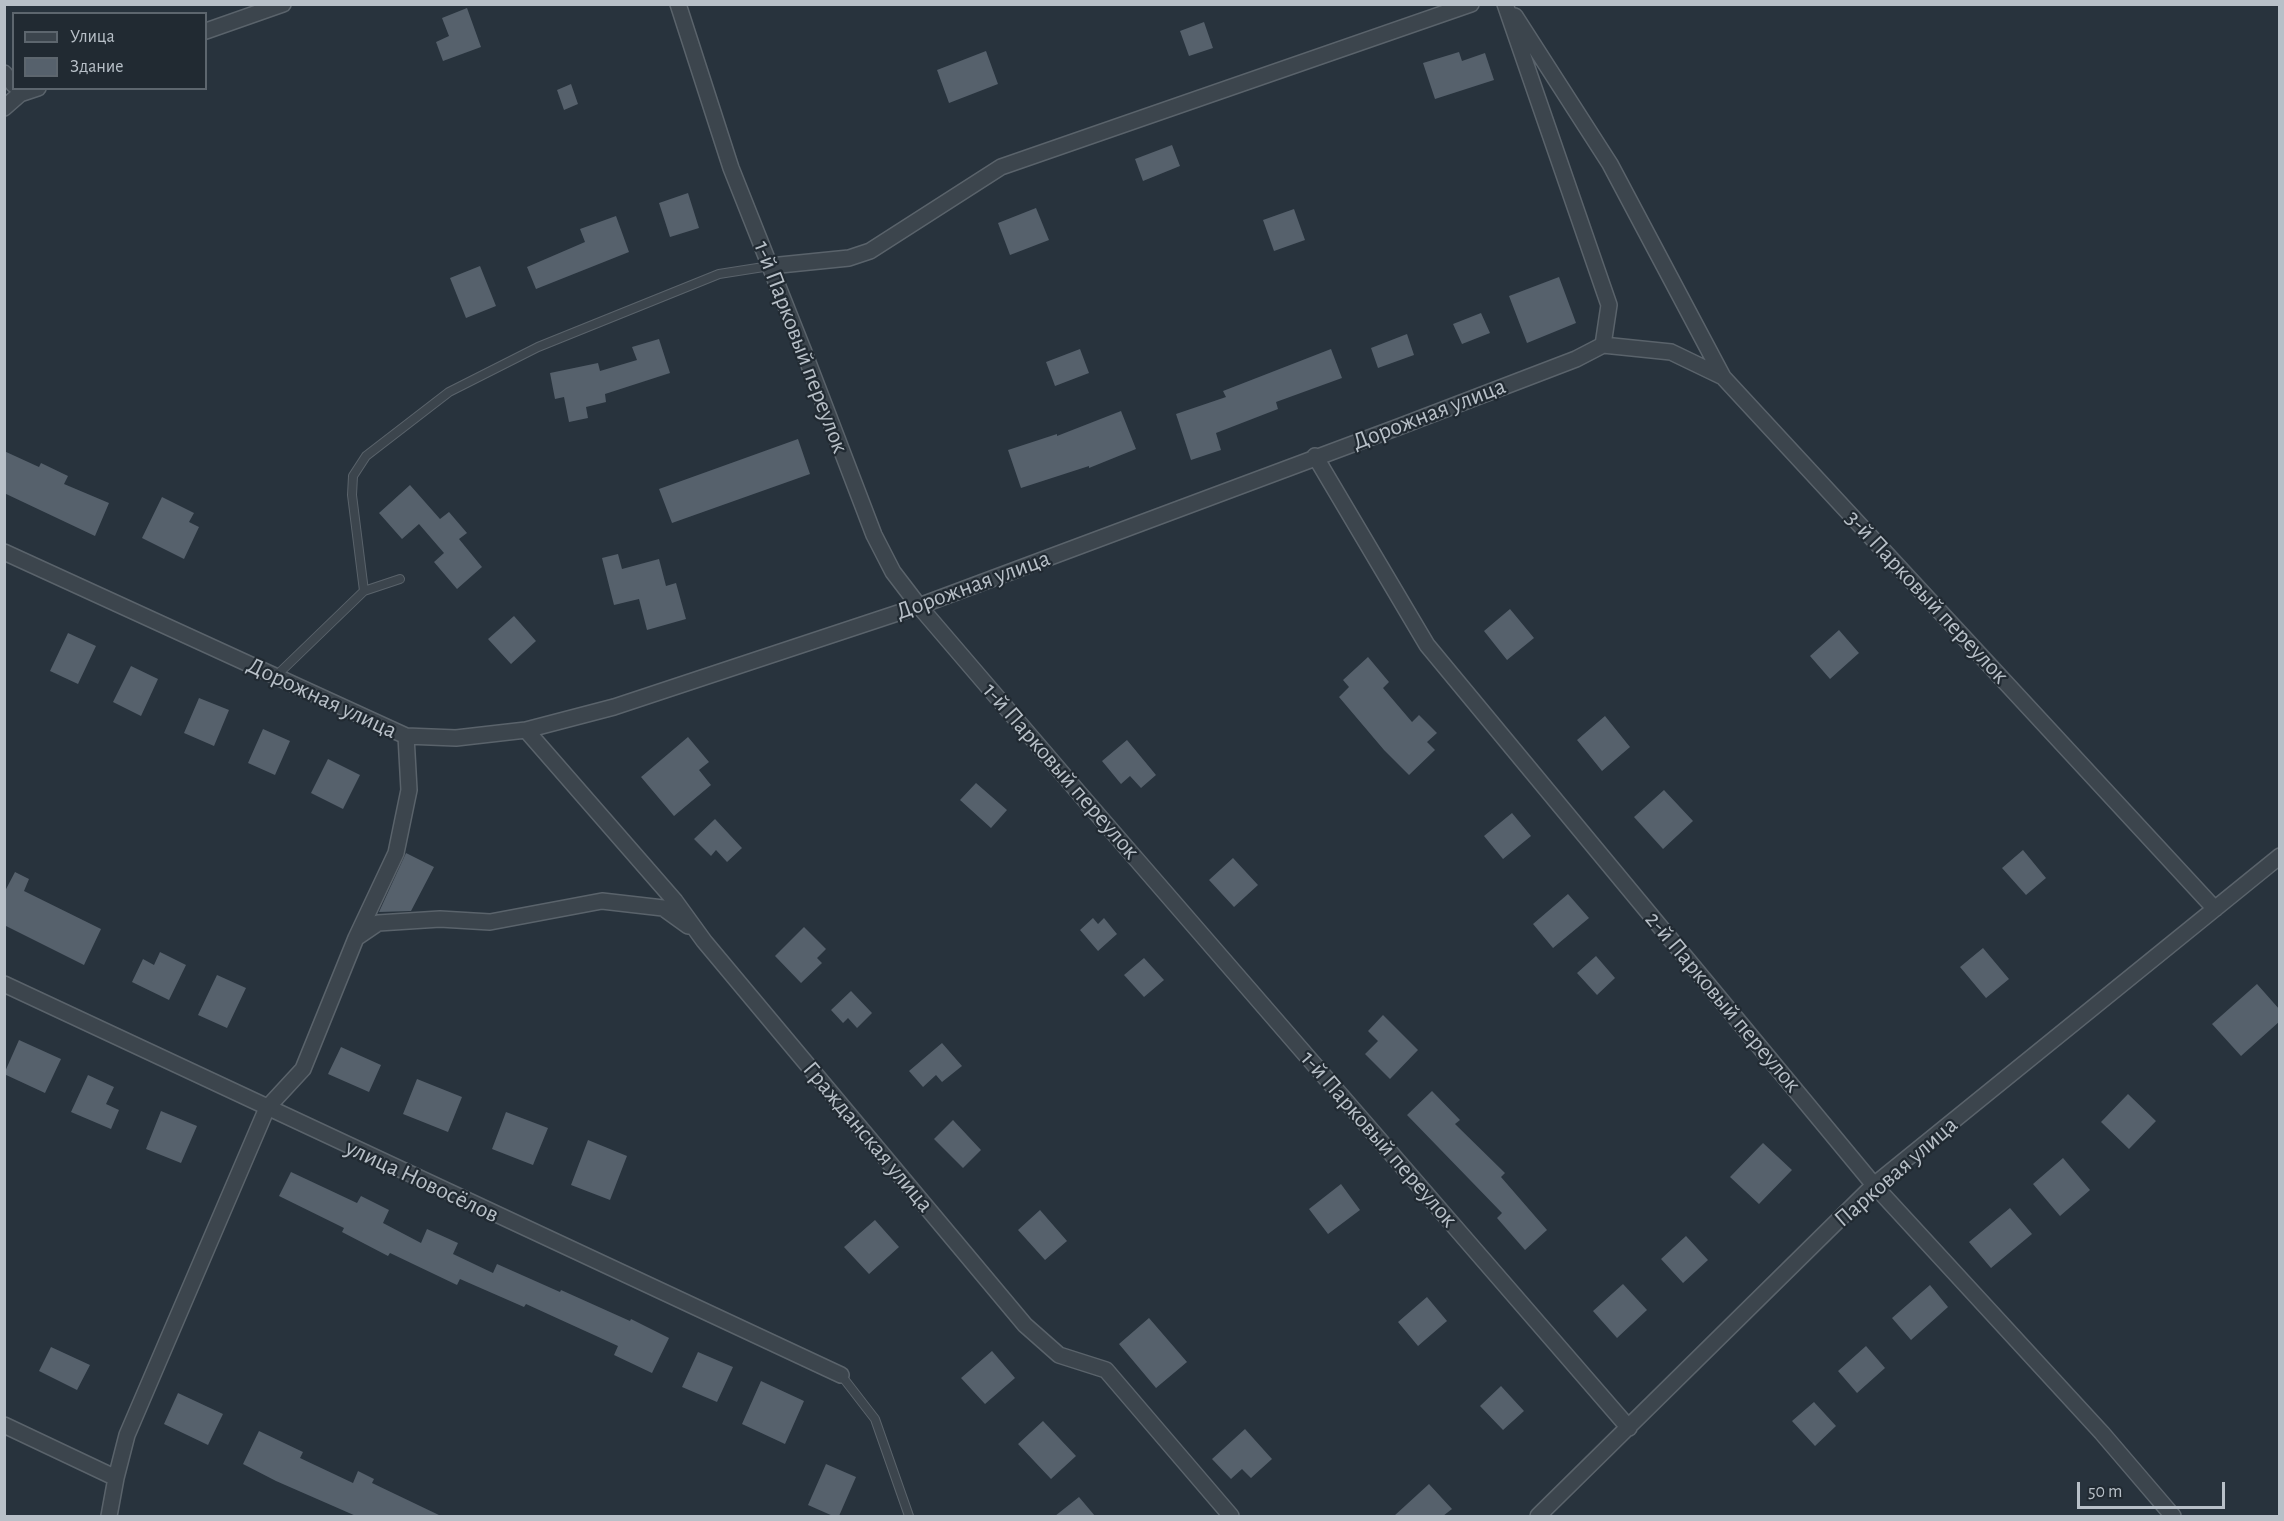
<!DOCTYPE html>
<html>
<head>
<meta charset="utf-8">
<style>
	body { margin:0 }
	#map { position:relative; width:2284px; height:1521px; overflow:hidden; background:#28333d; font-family:"Alegreya Sans",sans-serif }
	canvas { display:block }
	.frame { position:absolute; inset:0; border:6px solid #b8c0c8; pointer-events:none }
	.legend { position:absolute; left:12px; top:12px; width:195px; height:78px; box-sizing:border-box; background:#212a32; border:2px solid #5d666e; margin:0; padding:8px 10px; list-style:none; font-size:18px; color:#b8c0c8 }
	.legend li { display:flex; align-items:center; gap:12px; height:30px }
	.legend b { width:30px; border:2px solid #5d666e }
	.scale { position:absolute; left:2077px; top:1482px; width:148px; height:27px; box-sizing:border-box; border:3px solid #b8c0c8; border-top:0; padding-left:8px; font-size:18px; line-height:21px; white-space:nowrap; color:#b8c0c8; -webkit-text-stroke:4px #212a32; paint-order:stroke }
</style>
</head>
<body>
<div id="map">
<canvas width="2284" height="1521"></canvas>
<div class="frame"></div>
<ul class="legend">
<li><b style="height:8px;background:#3c454d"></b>Улица</li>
<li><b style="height:16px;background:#56616c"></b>Здание</li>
</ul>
<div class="scale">50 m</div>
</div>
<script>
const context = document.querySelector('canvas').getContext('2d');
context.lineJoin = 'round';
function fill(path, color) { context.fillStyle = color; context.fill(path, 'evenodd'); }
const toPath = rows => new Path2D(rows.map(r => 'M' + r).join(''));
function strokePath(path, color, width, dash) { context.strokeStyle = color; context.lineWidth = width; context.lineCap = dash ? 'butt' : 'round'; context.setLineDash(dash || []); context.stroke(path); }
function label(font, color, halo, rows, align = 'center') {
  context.font = font + ' "Alegreya Sans",sans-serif'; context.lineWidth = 4.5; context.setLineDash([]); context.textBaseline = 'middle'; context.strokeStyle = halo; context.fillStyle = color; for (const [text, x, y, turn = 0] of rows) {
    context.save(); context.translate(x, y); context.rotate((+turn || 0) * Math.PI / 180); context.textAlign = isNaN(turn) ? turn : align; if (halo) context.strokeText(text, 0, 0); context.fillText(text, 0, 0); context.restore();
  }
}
fill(toPath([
	[467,8,481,47,443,61,436,42,449,36,442,18],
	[1204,22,1213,48,1189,56,1180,31],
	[986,51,998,84,949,103,937,70],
	[1459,52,1462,61,1485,53,1494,80,1435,99,1423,63],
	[571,84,578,104,564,110,557,90],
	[1172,145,1180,166,1143,181,1135,159],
	[688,193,699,228,670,237,659,203],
	[1036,208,1049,240,1010,255,998,223],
	[1294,209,1305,240,1274,251,1263,220],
	[616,216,629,252,536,289,527,267,585,242,580,229],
	[480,266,496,306,466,318,450,278],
	[1559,277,1576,323,1527,343,1509,296],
	[1481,313,1490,333,1462,344,1453,324],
	[1407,334,1414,355,1378,368,1371,348],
	[659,339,670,373,605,394,606,402,586,407,588,418,569,422,564,397,555,399,550,373,598,363,600,371,637,360,632,347],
	[1080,349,1089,373,1055,386,1046,362],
	[1331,349,1342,378,1276,402,1278,409,1216,433,1221,450,1191,460,1176,414,1226,397,1223,391],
	[1121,411,1136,449,1089,468,1089,466,1021,488,1008,450,1057,434,1057,436],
	[798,439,810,474,672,523,659,489],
	[4,451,39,467,41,463,68,476,64,484,109,503,95,536,4,493],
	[410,485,440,519,449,512,467,533,459,539,482,567,457,589,434,562,444,553,419,524,402,539,379,513],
	[162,497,194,513,189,522,199,527,184,559,142,538],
	[618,554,622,569,659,559,666,586,676,583,686,619,647,630,639,599,614,605,602,558],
	[1510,609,1534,638,1507,660,1484,631],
	[514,616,536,641,511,664,488,639],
	[1839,630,1859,653,1830,679,1810,656],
	[68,633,96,646,78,684,50,671],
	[1368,657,1389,682,1383,688,1412,722,1419,715,1437,733,1427,742,1435,750,1409,775,1384,750,1339,697,1349,687,1343,680],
	[131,666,158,679,141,716,113,702],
	[199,698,229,710,214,746,184,733],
	[1605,716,1630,747,1602,771,1577,740],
	[263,729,290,741,275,775,248,763],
	[688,737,709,762,699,770,711,785,674,816,641,777],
	[1127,740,1156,775,1141,788,1130,776,1121,784,1102,761],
	[328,759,360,775,343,809,311,793],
	[976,783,1007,810,991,828,960,800],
	[1664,790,1693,821,1663,849,1634,817],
	[1512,813,1531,836,1503,859,1484,836],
	[715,819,742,848,727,862,716,850,711,856,694,839],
	[2023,850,2046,878,2026,895,2002,868],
	[406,853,434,867,411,911,379,912],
	[1233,858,1258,885,1234,907,1209,880],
	[15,872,29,879,24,891,101,929,84,965,4,925,4,893],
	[1568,894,1589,918,1553,948,1533,924],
	[1093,918,1098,924,1104,918,1117,934,1098,951,1080,930],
	[804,927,826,949,817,958,822,963,801,983,775,956],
	[1983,948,2009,979,1986,998,1960,967],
	[160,952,186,965,169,1000,132,982,143,959,154,965],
	[1596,956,1615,978,1597,995,1577,973],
	[1144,958,1164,980,1144,997,1124,975],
	[217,975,246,988,227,1028,198,1015],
	[2257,984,2280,1010,2280,1021,2241,1056,2212,1024],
	[851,991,872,1013,857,1028,848,1018,843,1023,831,1010],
	[1383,1015,1418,1050,1390,1079,1365,1054,1378,1041,1368,1031],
	[19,1040,61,1059,45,1093,4,1074],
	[942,1043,962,1066,942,1082,936,1075,923,1087,909,1071],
	[341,1047,381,1065,369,1092,328,1074],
	[88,1075,114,1087,106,1104,119,1110,111,1129,71,1112],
	[417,1079,462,1097,448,1132,403,1114],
	[1432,1091,1460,1120,1455,1124,1505,1173,1501,1177,1547,1230,1525,1250,1497,1218,1502,1213,1407,1115],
	[2128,1094,2156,1121,2129,1149,2101,1122],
	[161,1111,197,1126,181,1163,146,1149],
	[506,1112,548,1128,533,1165,492,1149],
	[953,1120,981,1150,963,1168,934,1139],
	[588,1140,627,1156,610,1200,571,1185],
	[1763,1143,1792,1170,1759,1204,1730,1177],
	[2063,1158,2090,1190,2060,1216,2033,1184],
	[291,1172,357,1203,361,1196,389,1210,383,1223,421,1243,427,1229,458,1243,453,1254,493,1273,497,1264,560,1292,561,1290,630,1321,631,1319,669,1338,652,1373,614,1355,618,1346,526,1304,524,1307,460,1279,457,1285,390,1253,388,1256,342,1232,344,1228,279,1196],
	[1341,1184,1360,1210,1328,1234,1309,1209],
	[2010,1208,2032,1234,1991,1268,1969,1242],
	[1040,1210,1067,1241,1045,1260,1018,1230],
	[875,1220,899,1247,869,1274,844,1247],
	[1686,1236,1708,1260,1683,1283,1661,1259],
	[1623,1284,1647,1310,1617,1338,1593,1311],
	[1930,1285,1948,1307,1911,1340,1892,1318],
	[1427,1297,1447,1321,1418,1346,1398,1322],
	[1149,1318,1187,1362,1156,1388,1119,1344],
	[1866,1346,1885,1368,1857,1393,1838,1371],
	[51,1347,90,1365,77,1390,39,1371],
	[992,1351,1015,1378,985,1404,961,1378],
	[698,1352,733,1367,717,1402,682,1387],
	[761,1381,804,1401,785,1444,742,1424],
	[1501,1386,1524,1411,1503,1430,1480,1406],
	[178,1393,223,1414,208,1445,164,1424],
	[1814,1402,1836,1426,1815,1446,1792,1421],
	[1043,1421,1076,1456,1051,1479,1018,1444],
	[1245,1429,1272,1459,1251,1478,1242,1469,1231,1479,1212,1459],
	[259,1431,303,1452,300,1458,353,1483,358,1471,374,1479,372,1483,441,1516,356,1516,276,1481,243,1464],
	[826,1464,856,1477,839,1516,833,1516,808,1505],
	[1429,1484,1452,1509,1443,1516,1394,1516],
	[1079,1497,1095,1516,1055,1516]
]), '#56616c');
const service = toPath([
	[364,591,352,495,353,476,366,456,449,392,538,347,719,274,770,266],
	[276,676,364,591,400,579],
	[841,1375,875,1419,909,1516]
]);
const minor = toPath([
	[678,4,731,168,804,352,874,535,893,572,919,606,1079,793,1629,1428],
	[1515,16,1610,164,1723,377],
	[206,31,283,4],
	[4,73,14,85],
	[4,108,20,94,38,88],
	[770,266,849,258,870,251,1001,167,1471,4],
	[1603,345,1671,352,1723,377,2215,909],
	[1315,456,1427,645,1874,1185,2102,1433,2173,1516],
	[4,552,406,736,456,738,526,730,614,707,919,606,1401,426,1576,359,1603,345,1609,305,1505,4],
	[526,730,675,901,704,941,1025,1325,1059,1355,1106,1370,1231,1516],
	[356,938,396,853,409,790,406,736],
	[4,984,841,1375],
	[4,1425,116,1478],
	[109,1516,116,1478,127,1435,267,1108,303,1069,356,938,378,923,440,919,490,922,602,901,663,908,688,926],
	[1538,1516,1874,1185,2280,856]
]);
strokePath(service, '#5a636b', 10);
strokePath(minor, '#5a636b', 18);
strokePath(service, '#3c454d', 8);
strokePath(minor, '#3c454d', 15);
label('24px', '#b8c0c8', '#212a32', [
	["1-й Парковый переулок",801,347,69],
	["Дорожная улица",1429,414,-21],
	["Дорожная улица",973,585,-20],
	["3-й Парковый переулок",1927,597,47],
	["Дорожная улица",322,698,25],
	["1-й Парковый переулок",1061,771,49],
	["2-й Парковый переулок",1723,1002,50],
	["Гражданская улица",868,1137,50],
	["1-й Парковый переулок",1379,1139,49],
	["Парковая улица",1896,1172,-41],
	["улица Новосёлов",422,1181,25]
]);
</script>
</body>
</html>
